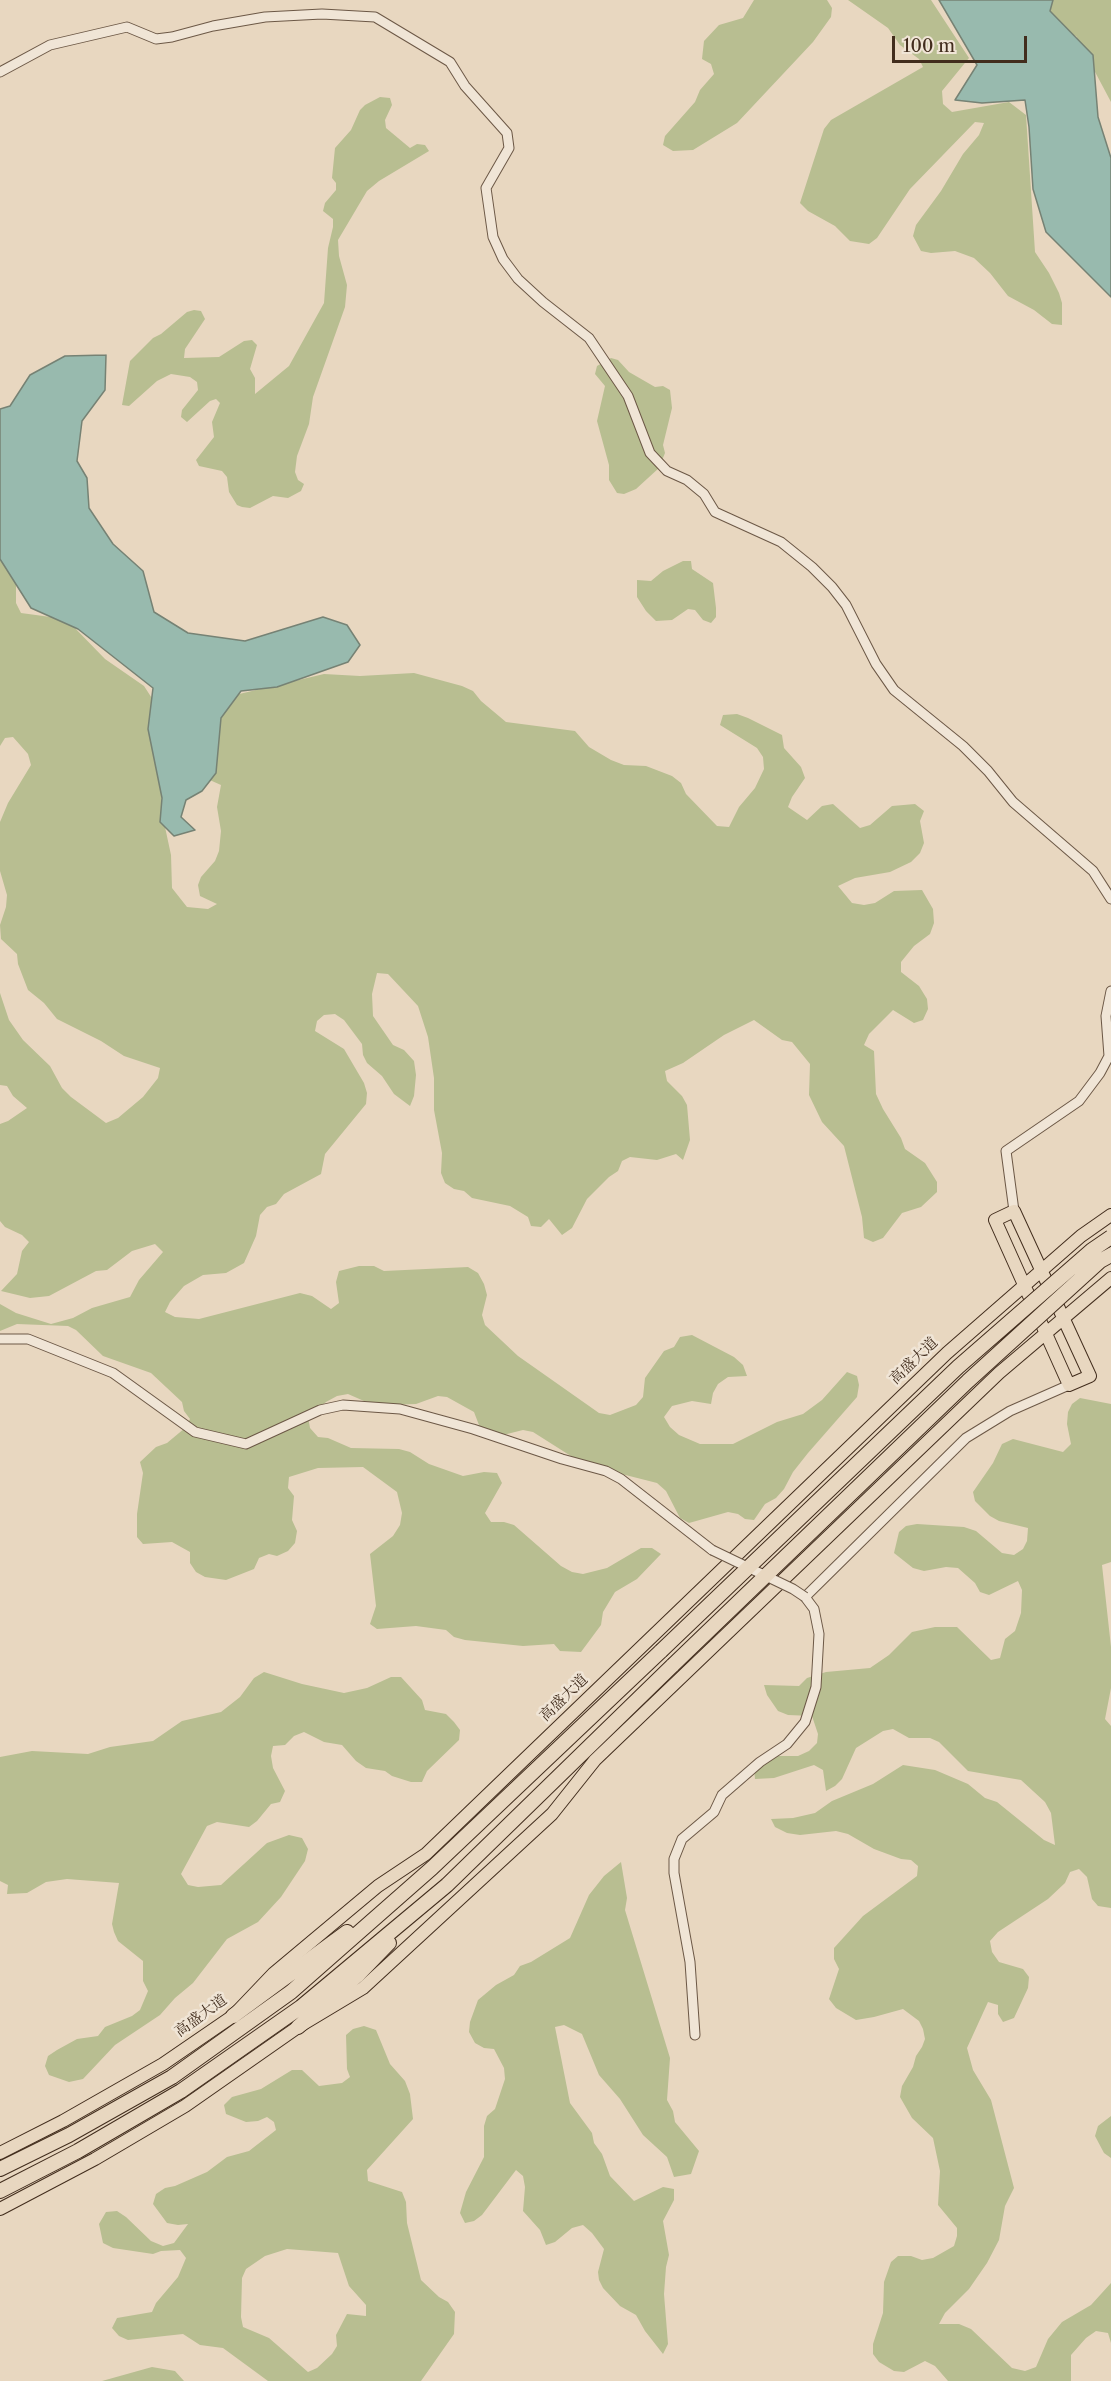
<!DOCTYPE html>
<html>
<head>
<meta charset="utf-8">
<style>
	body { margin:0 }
	#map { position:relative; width:1111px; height:2381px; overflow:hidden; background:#e8d7c0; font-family:"Libre Caslon Text",serif }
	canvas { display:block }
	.scale { position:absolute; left:892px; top:36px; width:135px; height:27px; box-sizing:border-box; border:3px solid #422d1d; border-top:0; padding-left:8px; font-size:18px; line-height:21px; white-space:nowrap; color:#422d1d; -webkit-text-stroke:4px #f0e5d6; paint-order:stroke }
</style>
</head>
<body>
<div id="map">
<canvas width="1111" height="2381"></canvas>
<div class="scale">100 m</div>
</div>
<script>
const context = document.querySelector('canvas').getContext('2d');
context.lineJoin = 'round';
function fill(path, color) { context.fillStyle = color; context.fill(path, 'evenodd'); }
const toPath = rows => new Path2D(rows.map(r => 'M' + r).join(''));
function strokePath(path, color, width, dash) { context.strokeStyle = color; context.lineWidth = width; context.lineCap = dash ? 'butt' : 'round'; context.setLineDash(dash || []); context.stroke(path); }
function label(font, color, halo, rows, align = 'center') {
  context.font = font + ' "Libre Caslon Text","Noto Serif SC",serif'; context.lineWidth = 5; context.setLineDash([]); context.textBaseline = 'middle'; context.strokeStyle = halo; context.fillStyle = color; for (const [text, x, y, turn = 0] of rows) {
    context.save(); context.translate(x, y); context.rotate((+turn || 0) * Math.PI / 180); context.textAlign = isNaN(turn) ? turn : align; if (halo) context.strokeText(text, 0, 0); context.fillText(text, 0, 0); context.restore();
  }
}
fill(toPath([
	[754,0,827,0,832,8,831,17,813,42,737,123,693,150,673,151,663,145,665,136,695,102,700,90,714,74,711,64,702,59,704,41,719,25,743,18],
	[848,0,931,0,969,58,942,91,943,104,952,112,1009,102,1026,115,1035,252,1049,273,1059,293,1062,303,1062,325,1052,324,1034,310,1008,296,990,273,974,258,955,251,931,253,921,251,913,236,916,225,941,191,963,154,979,135,984,123,975,122,910,189,877,238,869,244,850,241,835,226,808,211,800,203,824,129,831,120,923,67,919,59,900,45,888,28],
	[1046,0,1111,0,1111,102,1076,36,1066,34,1046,17],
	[380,97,390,98,392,105,385,120,386,128,410,148,417,144,425,145,429,151,379,181,367,191,338,240,339,256,347,285,345,307,313,397,309,424,297,456,295,472,298,480,304,484,301,491,288,498,273,496,250,508,242,507,237,505,229,492,227,477,222,471,199,466,196,460,214,437,212,422,220,403,216,399,210,401,187,422,181,417,182,410,198,390,197,382,190,377,171,374,157,381,129,406,122,405,130,361,153,338,161,334,187,312,194,310,201,311,205,319,185,349,184,358,219,357,244,341,252,340,257,345,250,369,255,378,255,394,289,366,324,303,328,248,333,227,333,219,323,211,325,203,336,190,336,183,332,178,335,148,351,130,360,110,365,105],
	[611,358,618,360,629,372,655,387,663,386,670,390,672,408,663,445,665,453,659,468,636,489,624,494,617,493,609,480,609,465,597,421,605,386,595,374,597,366],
	[0,556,16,581,16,603,21,613,58,618,70,623,105,659,144,686,157,706,160,718,162,813,171,855,172,888,187,907,208,909,217,904,200,896,198,885,201,877,215,861,219,851,221,831,217,807,221,785,203,777,186,762,235,695,324,674,360,676,414,673,462,686,473,691,481,701,506,722,575,731,589,747,611,760,624,765,646,766,672,776,681,783,686,794,717,826,729,827,739,807,755,788,764,769,763,757,757,748,720,725,723,715,737,714,748,718,782,735,784,748,801,767,805,778,792,797,788,807,807,820,822,806,833,804,860,828,870,825,892,806,915,804,924,811,920,821,924,843,920,853,911,862,890,872,855,878,838,886,852,903,864,905,875,903,894,891,922,890,933,909,934,923,930,934,914,946,901,962,901,972,919,986,927,999,928,1009,923,1020,914,1023,893,1010,869,1034,864,1045,874,1051,876,1094,883,1109,901,1138,905,1149,925,1163,937,1182,937,1192,921,1207,902,1213,883,1238,873,1242,864,1238,862,1217,844,1146,822,1122,809,1095,810,1064,792,1042,782,1040,754,1020,724,1035,683,1063,665,1071,667,1081,682,1096,687,1105,690,1140,683,1160,676,1154,657,1160,630,1157,622,1161,618,1171,609,1177,587,1199,572,1228,562,1235,549,1219,541,1227,531,1226,528,1217,510,1206,472,1198,464,1191,454,1189,445,1183,441,1173,442,1153,434,1110,434,1078,428,1037,418,1006,388,974,377,973,372,994,373,1016,393,1045,404,1050,414,1061,416,1075,414,1096,410,1106,394,1094,382,1076,367,1063,363,1055,362,1044,344,1020,335,1014,324,1015,317,1021,315,1031,344,1049,364,1083,367,1093,366,1104,325,1154,321,1174,284,1194,276,1204,267,1207,260,1215,256,1236,244,1263,226,1273,203,1275,184,1286,170,1302,165,1312,175,1317,199,1319,300,1293,312,1296,331,1309,339,1303,336,1282,339,1271,359,1266,374,1266,384,1271,468,1267,478,1273,484,1284,487,1295,482,1315,485,1325,518,1356,599,1413,610,1415,636,1405,643,1397,645,1378,664,1351,674,1347,680,1337,692,1335,734,1357,743,1365,747,1376,728,1377,718,1384,713,1393,711,1404,692,1401,672,1406,664,1417,670,1427,679,1435,700,1444,733,1444,777,1422,803,1414,822,1400,847,1372,857,1376,859,1385,857,1397,808,1453,793,1472,784,1489,776,1498,765,1504,754,1520,745,1519,738,1514,728,1512,689,1523,680,1518,666,1491,657,1483,598,1468,574,1458,533,1432,523,1430,491,1438,482,1433,474,1412,447,1397,438,1396,416,1404,385,1405,364,1401,348,1394,337,1396,326,1402,308,1417,310,1428,318,1437,328,1438,351,1448,399,1449,410,1452,429,1464,463,1476,484,1472,497,1473,502,1483,485,1513,491,1522,504,1522,514,1525,561,1566,572,1572,583,1574,607,1568,641,1548,652,1548,661,1554,637,1579,615,1592,603,1612,601,1625,581,1652,560,1651,554,1644,523,1646,465,1640,454,1637,446,1630,416,1626,377,1629,370,1624,376,1606,370,1554,393,1536,400,1525,402,1513,397,1492,363,1467,318,1468,289,1477,288,1488,294,1496,292,1520,297,1531,295,1543,288,1551,277,1556,269,1554,259,1558,254,1569,226,1580,205,1577,196,1572,190,1563,190,1552,172,1542,143,1544,137,1537,137,1514,143,1473,140,1462,156,1447,167,1443,185,1428,190,1419,184,1411,182,1402,151,1373,103,1356,76,1330,68,1326,17,1324,0,1331,0,1304,16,1313,51,1324,73,1318,92,1308,130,1297,139,1280,163,1252,155,1244,132,1251,107,1270,96,1271,49,1296,30,1298,1,1291,17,1274,22,1251,29,1242,22,1235,5,1227,0,1221,0,1124,8,1121,27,1108,13,1096,7,1086,0,1085,0,993,9,1020,23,1040,50,1066,62,1088,71,1097,106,1123,118,1118,143,1097,158,1078,160,1068,124,1056,101,1041,57,1019,44,1003,28,990,18,964,17,954,1,939,0,925,6,907,7,895,0,871,0,822,8,803,31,765,28,754,13,737,5,738,0,746],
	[683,561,691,561,692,569,713,583,716,608,716,617,711,623,703,620,695,610,688,609,672,620,656,621,646,611,637,597,637,580,651,581,663,571],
	[1080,1398,1111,1404,1111,1562,1102,1565,1111,1647,1111,1688,1105,1719,1111,1726,1111,1908,1098,1906,1092,1899,1087,1877,1079,1869,1070,1872,1065,1883,1048,1899,998,1932,990,1941,992,1952,999,1962,1023,1969,1029,1977,1028,1988,1014,2018,1003,2022,998,2014,998,2005,988,2002,967,2048,973,2070,991,2100,1014,2188,1005,2206,999,2240,987,2263,969,2289,945,2313,939,2324,959,2324,971,2329,1012,2368,1025,2371,1036,2367,1048,2339,1062,2322,1091,2305,1111,2283,1111,2343,1108,2333,1096,2331,1086,2338,1071,2355,1071,2381,948,2381,935,2366,925,2361,904,2372,894,2371,879,2362,873,2354,873,2344,883,2313,884,2282,891,2262,898,2256,911,2256,922,2260,933,2258,954,2246,957,2236,957,2228,938,2205,940,2171,933,2138,912,2118,900,2097,902,2086,913,2067,916,2056,922,2047,925,2039,923,2029,919,2021,903,2009,874,2017,856,2020,836,2008,829,1999,839,1969,834,1959,834,1948,863,1916,917,1876,918,1866,911,1860,901,1859,874,1849,848,1834,836,1831,800,1835,787,1833,775,1827,771,1819,793,1818,815,1813,832,1801,873,1784,903,1765,935,1770,968,1784,985,1798,997,1802,1044,1840,1055,1845,1051,1813,1045,1802,1021,1780,968,1771,939,1742,930,1738,909,1738,893,1729,883,1731,856,1748,842,1779,835,1786,826,1791,823,1770,814,1765,774,1778,755,1779,754,1768,776,1756,798,1756,809,1751,817,1743,818,1734,812,1716,788,1715,778,1711,767,1695,764,1685,799,1686,807,1678,826,1672,870,1668,889,1655,912,1632,935,1627,957,1627,991,1660,1000,1658,1005,1639,1015,1631,1021,1613,1022,1590,1018,1581,989,1595,980,1592,975,1583,958,1568,946,1567,924,1571,913,1568,894,1553,899,1532,906,1526,917,1524,964,1527,976,1531,1002,1553,1014,1555,1023,1549,1027,1541,1028,1528,999,1521,990,1516,975,1501,973,1492,993,1463,1002,1444,1013,1439,1063,1452,1071,1444,1067,1424,1068,1412,1072,1404],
	[264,1672,302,1684,344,1693,367,1688,391,1677,401,1677,422,1700,425,1710,446,1714,454,1722,460,1730,459,1740,427,1771,422,1782,411,1782,392,1776,385,1771,366,1768,356,1761,342,1745,324,1742,304,1732,294,1736,285,1745,273,1746,271,1756,273,1768,285,1791,280,1802,271,1804,257,1821,249,1827,217,1822,207,1826,181,1874,188,1885,198,1887,221,1885,267,1843,289,1835,302,1838,308,1849,305,1861,281,1897,258,1922,227,1939,193,1983,175,1998,160,2015,115,2045,83,2079,69,2082,49,2075,45,2066,48,2056,57,2050,77,2039,98,2036,105,2027,132,2016,140,2010,148,1991,143,1981,143,1961,118,1941,114,1932,112,1924,119,1883,67,1879,46,1882,27,1893,7,1894,8,1885,0,1881,0,1757,32,1751,88,1754,110,1747,153,1741,182,1721,221,1712,240,1697,254,1678],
	[621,1862,627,1898,625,1910,670,2058,667,2100,673,2111,675,2122,699,2151,691,2174,674,2177,667,2157,643,2135,620,2099,599,2075,582,2034,564,2025,555,2027,570,2103,592,2133,594,2143,602,2154,610,2176,634,2201,663,2187,674,2189,674,2200,663,2221,669,2255,666,2267,664,2294,668,2344,663,2354,645,2331,636,2315,620,2306,603,2288,599,2280,598,2272,604,2249,592,2233,583,2225,572,2228,555,2242,546,2245,540,2230,523,2211,525,2187,523,2176,516,2170,482,2215,474,2221,465,2223,460,2213,466,2192,484,2157,484,2126,487,2116,495,2109,505,2079,504,2068,494,2049,484,2048,475,2043,469,2032,470,2022,478,2000,496,1985,514,1975,520,1966,531,1962,570,1938,589,1895,604,1876],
	[364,2026,376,2030,390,2064,405,2081,410,2094,413,2119,367,2170,368,2181,402,2192,406,2202,407,2223,421,2280,439,2297,448,2302,455,2312,454,2334,421,2381,268,2381,223,2348,200,2345,183,2334,128,2340,119,2336,112,2328,117,2318,152,2312,156,2303,178,2277,186,2258,180,2250,161,2251,153,2254,113,2248,103,2243,99,2224,106,2212,117,2211,126,2217,151,2241,163,2246,174,2243,188,2224,178,2225,167,2223,153,2204,156,2194,165,2188,175,2186,207,2172,227,2157,249,2151,276,2130,274,2122,267,2117,258,2121,246,2122,226,2114,224,2105,232,2097,261,2089,292,2070,302,2070,319,2086,342,2083,350,2077,347,2069,346,2035,353,2029],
	[287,2249,338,2253,349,2286,366,2305,366,2316,347,2314,336,2335,337,2346,332,2354,317,2368,308,2372,269,2338,243,2327,241,2317,242,2278,246,2269,265,2256],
	[1111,2116,1111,2158,1104,2153,1095,2136,1098,2126],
	[152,2367,175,2371,184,2381,102,2381]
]), '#b8be91');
const water = toPath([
	[939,0,1053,0,1050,11,1093,55,1098,117,1111,158,1111,297,1046,232,1033,189,1029,127,1025,100,982,103,955,100,977,65,939,0],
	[106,355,105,390,82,421,77,461,87,478,89,508,113,544,143,571,154,612,188,633,245,641,323,617,347,625,360,645,348,662,277,687,241,691,221,718,216,773,202,791,186,800,181,817,195,830,174,836,160,822,162,798,148,729,153,688,78,629,31,608,0,559,0,409,10,406,30,375,65,356,106,355]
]);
fill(water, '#98baae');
strokePath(water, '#768274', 1.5);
const minor = toPath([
	[0,72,50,45,127,27,156,39,172,37,213,26,265,17,322,14,375,17,450,62,465,86,507,133,509,148,486,188,493,237,503,259,518,279,543,302,589,338,628,396,650,453,667,471,687,480,704,494,715,512,781,542,812,567,832,587,846,605,876,664,894,690,963,746,988,771,1013,802,1093,871,1111,899],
	[1014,1211,1006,1151,1079,1101,1100,1073,1109,1056,1106,1016,1111,991],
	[0,1339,28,1339,113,1373,195,1432,246,1444,320,1410,343,1405,400,1409,473,1429,562,1459,606,1471,621,1479,712,1550],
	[695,2035,690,1962,674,1873,674,1859,682,1839,714,1812,722,1795,760,1762,787,1744,805,1722,816,1687,819,1634,814,1609,805,1597,966,1438,1010,1411,1069,1385]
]);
const major = toPath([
	[1014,1211,1090,1376,1069,1385,995,1220,1014,1211],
	[0,2153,63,2121,163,2064,233,2016,274,1973,378,1886,426,1854,947,1353,1081,1236,1111,1215],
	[0,2209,95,2159,185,2106,298,2027,363,1988,552,1814,595,1760,999,1373,1111,1278]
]);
const highway = toPath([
	[233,2016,347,1932],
	[298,2027,358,1975,389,1943],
	[0,2169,69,2135,172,2077,291,1992,432,1868,661,1651],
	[0,2191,78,2151,181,2091,301,2007,447,1885,673,1665]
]);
strokePath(minor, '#6c5846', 11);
strokePath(major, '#422d1d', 14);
strokePath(highway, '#422d1d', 16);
strokePath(minor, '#f0e5d6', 9);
strokePath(major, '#e8d7c0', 12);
strokePath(highway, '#e8d7c0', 14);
const minorBridge = toPath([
	[712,1550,793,1589,805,1597]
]);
const highwayBridge = toPath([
	[661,1651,958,1367,1092,1250,1111,1237],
	[673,1665,968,1381,1100,1261,1111,1255]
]);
strokePath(minorBridge, '#6c5846', 11, []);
strokePath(highwayBridge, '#422d1d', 16, []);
strokePath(minorBridge, '#f0e5d6', 9);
strokePath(highwayBridge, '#e8d7c0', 14);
label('15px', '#422d1d', '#f0e5d6', [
	["高盛大道",914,1361,-44],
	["高盛大道",564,1698,-44],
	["高盛大道",201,2016,-36]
]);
</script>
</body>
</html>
